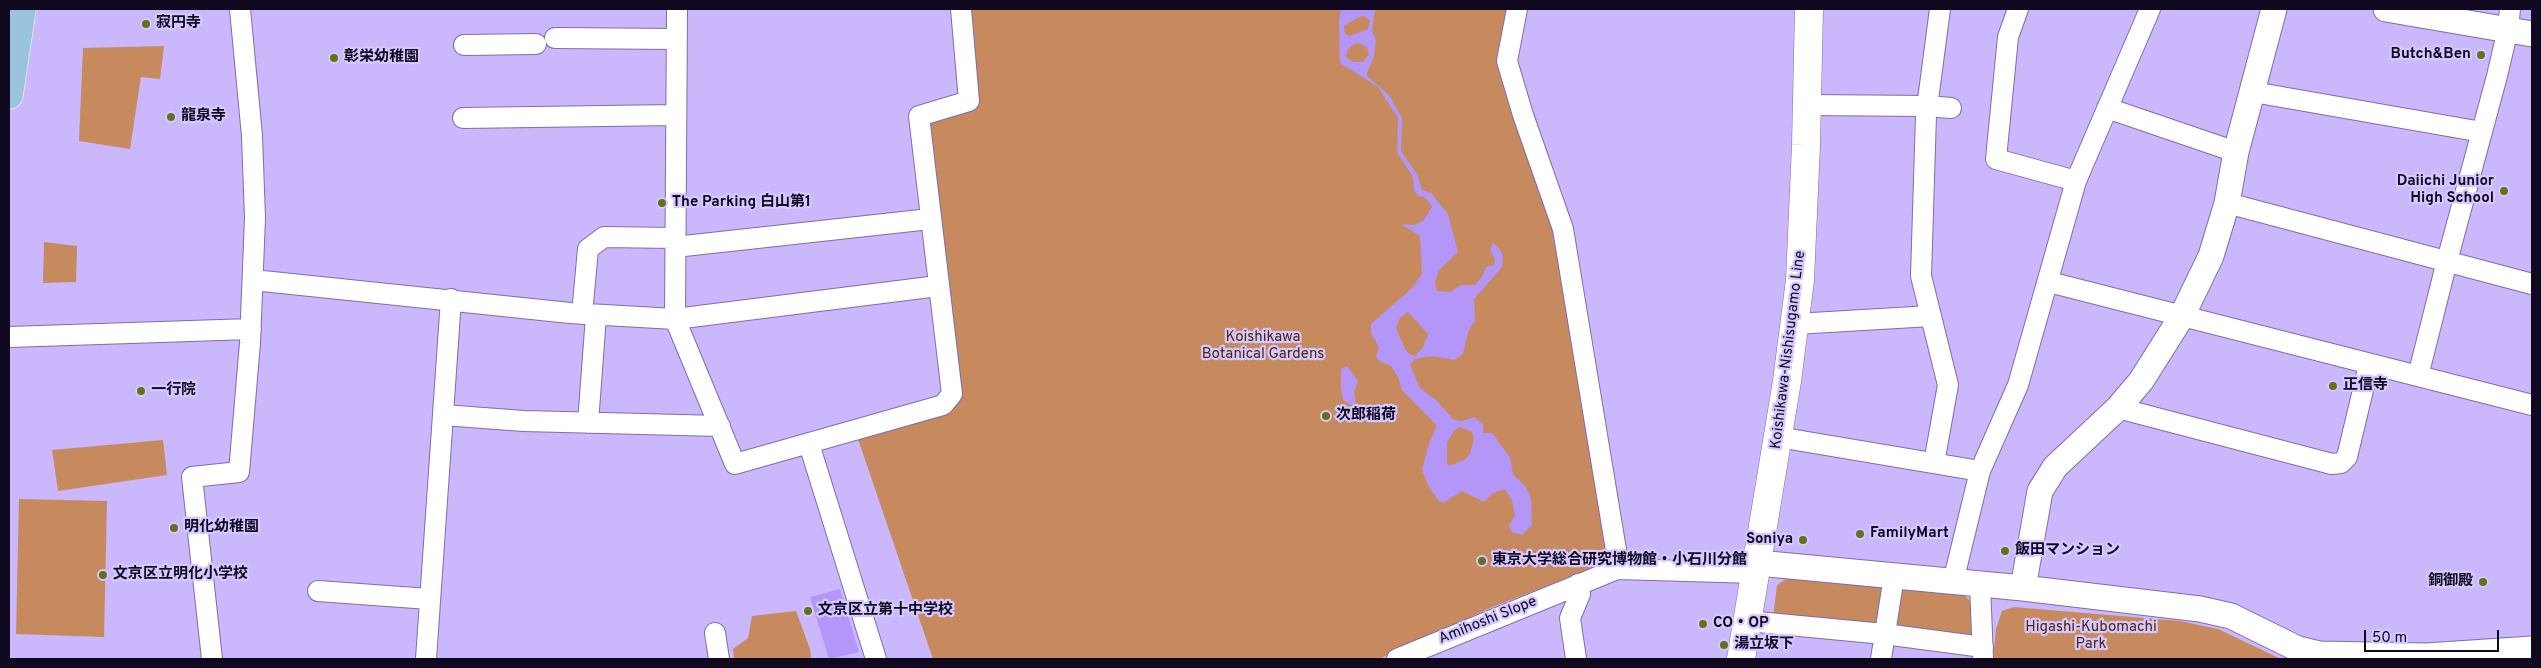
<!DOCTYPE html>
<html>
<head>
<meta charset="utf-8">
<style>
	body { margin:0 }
	#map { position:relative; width:2541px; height:668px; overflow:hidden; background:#cab7fc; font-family:Overpass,sans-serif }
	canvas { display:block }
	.frame { position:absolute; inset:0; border:10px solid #10081f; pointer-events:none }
	.scale { position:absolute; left:2364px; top:630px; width:135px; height:22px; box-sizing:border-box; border:2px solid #10081f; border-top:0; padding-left:6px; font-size:15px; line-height:18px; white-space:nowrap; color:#10081f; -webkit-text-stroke:4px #d5c7ff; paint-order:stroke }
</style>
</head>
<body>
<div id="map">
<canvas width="2541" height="668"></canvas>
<div class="frame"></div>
<div class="scale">50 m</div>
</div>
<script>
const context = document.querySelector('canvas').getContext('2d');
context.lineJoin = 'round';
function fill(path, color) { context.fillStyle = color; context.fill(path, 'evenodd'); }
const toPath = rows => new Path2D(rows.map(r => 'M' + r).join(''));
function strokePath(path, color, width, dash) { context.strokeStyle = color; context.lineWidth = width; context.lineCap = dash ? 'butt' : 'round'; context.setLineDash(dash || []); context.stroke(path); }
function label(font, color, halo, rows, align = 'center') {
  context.font = font + ' Overpass,"Noto Sans JP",sans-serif'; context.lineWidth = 4.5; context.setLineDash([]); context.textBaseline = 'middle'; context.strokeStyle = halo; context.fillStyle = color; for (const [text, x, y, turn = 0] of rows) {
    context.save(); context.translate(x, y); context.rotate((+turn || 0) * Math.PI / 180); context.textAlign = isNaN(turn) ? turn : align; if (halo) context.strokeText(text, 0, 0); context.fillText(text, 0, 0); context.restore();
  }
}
fill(toPath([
	[967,9,1507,9,1497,56,1515,118,1558,235,1611,561,1490,608,1379,659,933,659,858,439,944,412,924,119,972,105],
	[164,46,160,79,141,77,130,149,79,141,83,48],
	[44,242,77,246,76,282,43,283],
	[163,440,167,475,58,491,52,450],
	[19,499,107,501,104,637,16,634],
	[1792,575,1877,582,1885,592,1880,630,1773,618,1777,585],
	[1907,587,1960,591,1971,602,1975,642,1897,634,1900,591],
	[2014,607,2180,621,2218,629,2281,659,1993,659,1996,629,2002,611],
	[796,611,810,649,811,659,734,659,733,649,748,638,752,616]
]), '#c68a5e');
fill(toPath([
	[1341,9,1375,9,1372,30,1376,41,1374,56,1367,73,1368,77,1389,95,1402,118,1401,151,1417,174,1422,190,1431,193,1448,214,1458,252,1439,270,1435,282,1437,291,1450,292,1461,285,1475,285,1482,277,1486,267,1494,265,1495,260,1490,250,1493,243,1500,249,1503,257,1502,267,1474,299,1475,321,1468,332,1463,354,1454,360,1433,356,1415,359,1410,365,1420,388,1436,400,1454,420,1462,421,1474,417,1483,424,1483,433,1492,433,1506,452,1510,458,1513,474,1526,487,1531,498,1532,525,1522,535,1512,532,1509,526,1515,515,1512,501,1505,489,1493,493,1484,502,1462,491,1443,503,1439,501,1429,487,1422,470,1429,443,1437,426,1402,390,1398,377,1391,366,1379,361,1376,356,1379,347,1371,334,1371,324,1412,288,1422,274,1420,236,1401,224,1414,225,1423,221,1432,207,1426,198,1419,196,1414,191,1413,177,1397,152,1398,118,1378,87,1340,63,1339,20],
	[1364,16,1370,20,1368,29,1350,36,1345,34,1344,26,1357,18],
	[1358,43,1367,47,1369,55,1362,62,1353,62,1346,57,1347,51,1352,45],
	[1408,312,1428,334,1423,347,1415,356,1409,354,1405,349,1396,328,1400,318],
	[1460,427,1472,432,1474,438,1470,454,1464,460,1449,466,1447,463,1447,442,1454,431],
	[1347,366,1358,381,1354,392,1356,403,1351,405,1343,400,1341,388,1341,369],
	[840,589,859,652,829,659,810,597]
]), '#b396f7');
const minor = toPath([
	[677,9,675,319,735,464,943,405,952,394,919,116,969,101,961,9],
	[1517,9,1507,61,1523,115,1563,229,1617,556,1617,569],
	[2018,9,2008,37,1996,159,2076,181],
	[555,38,676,39],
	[464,45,536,44],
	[2253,92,2482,132],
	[1807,105,1927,106,1951,108],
	[2107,108,2236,152],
	[463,118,675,115],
	[2227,203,2532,284],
	[675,247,930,219],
	[253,280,570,313,675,319,938,286],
	[2049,282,2532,405],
	[582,314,588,249,604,237,675,238],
	[1795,324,1931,316],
	[9,337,251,329],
	[2418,376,2447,261,2497,76,2508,29,2510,9],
	[2118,408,2332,464,2341,463,2347,457,2369,365],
	[443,415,524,421,720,426],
	[588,423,596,316],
	[1778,437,1980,471],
	[809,444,876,659],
	[1934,463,1948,385,1921,276,1926,115,1940,9],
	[1953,582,1980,471,2018,385,2076,181,2150,9],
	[1980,584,1983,659],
	[318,591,429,599],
	[1747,621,1884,634,1983,647],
	[715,633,719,659],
	[212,659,192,477,239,472,250,343,255,218,252,136,240,9],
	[426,659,451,299],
	[1397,659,1617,569,1756,573],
	[1576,659,1570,618,1580,594,1578,584],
	[1881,659,1894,576]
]);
const tertiary = toPath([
	[2386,9,2532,34],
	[1758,563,2023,588,2200,609,2231,616,2298,649,2319,654,2426,656,2532,649],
	[2023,588,2040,491,2055,467,2118,408,2141,381,2182,316,2211,256,2227,203,2236,152,2274,9]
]);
const secondary = toPath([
	[1741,659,1787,381,1800,280,1806,145,1809,9]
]);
const primary = toPath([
	[9,95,22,9]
]);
strokePath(minor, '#7f6dac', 22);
strokePath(tertiary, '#7f6dac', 27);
strokePath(secondary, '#7f6dac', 29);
strokePath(primary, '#fff', 29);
strokePath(minor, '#fff', 20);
strokePath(tertiary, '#fff', 25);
strokePath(secondary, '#fff', 28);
strokePath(primary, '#9ac4dd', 28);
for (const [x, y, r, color] of [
	[146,24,5,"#657019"],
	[2481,55,5,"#657019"],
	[334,58,5,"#657019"],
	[171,117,5,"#657019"],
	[2504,191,5,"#657019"],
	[662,203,5,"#657019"],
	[2333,386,5,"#657019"],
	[141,391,5,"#657019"],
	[1326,416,5,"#657019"],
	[174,528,5,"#657019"],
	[1860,534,5,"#657019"],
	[1803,540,5,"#657019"],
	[2005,551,5,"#657019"],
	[1482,561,5,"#657019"],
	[103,575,5,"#657019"],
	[2483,582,5,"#657019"],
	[808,611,5,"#657019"],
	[1703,624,5,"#657019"],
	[1724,645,5,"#657019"]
]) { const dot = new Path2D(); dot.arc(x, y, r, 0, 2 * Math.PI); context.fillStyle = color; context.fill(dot); strokePath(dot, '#d5c7ff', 2); }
label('bold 15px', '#10081f', '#d5c7ff', [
	["寂円寺",156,24],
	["Butch&Ben",2471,55,"right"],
	["彰栄幼稚園",344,58],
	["龍泉寺",181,117],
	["Daiichi Junior",2494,182,"right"],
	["High School",2494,199,"right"],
	["The Parking 白山第1",672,203],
	["正信寺",2343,386],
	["一行院",151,391],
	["次郎稲荷",1336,416],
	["明化幼稚園",184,528],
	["FamilyMart",1870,534],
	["Soniya",1793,540,"right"],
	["飯田マンション",2015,551],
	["東京大学総合研究博物館・小石川分館",1492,561],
	["文京区立明化小学校",113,575],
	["銅御殿",2473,582,"right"],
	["文京区立第十中学校",818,611],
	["CO・OP",1713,624],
	["湯立坂下",1734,645]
], 'left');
label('15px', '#4c280a', '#d5c7ff', [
	["Koishikawa",1263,338],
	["Botanical Gardens",1263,355],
	["Higashi-Kubomachi",2091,628],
	["Park",2091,645]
]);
label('15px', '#10081f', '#d5c7ff', [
	["Koishikawa-Nishisugamo Line",1789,350,-83],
	["Amihoshi Slope",1488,621,-22]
]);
</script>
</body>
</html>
